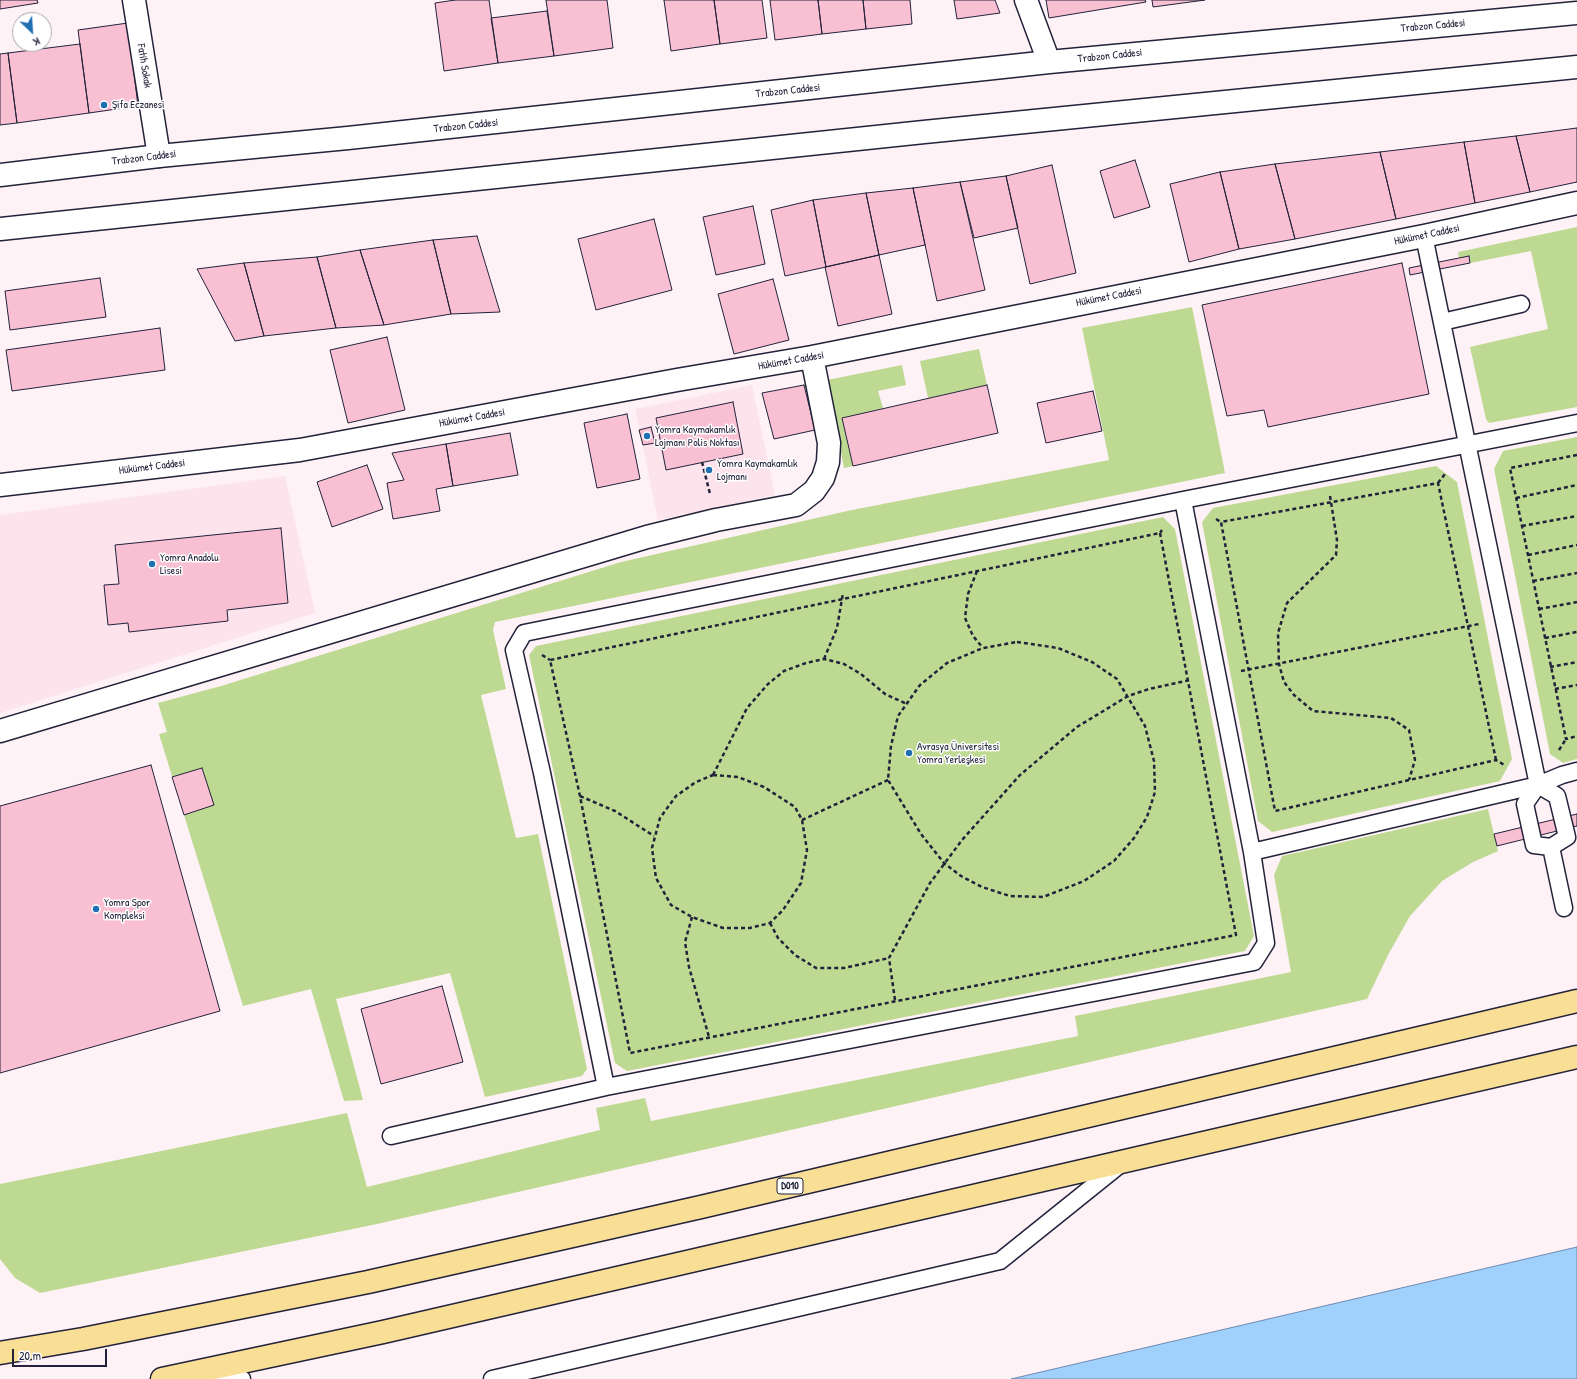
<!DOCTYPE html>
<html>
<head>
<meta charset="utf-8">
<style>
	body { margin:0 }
	#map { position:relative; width:1577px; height:1379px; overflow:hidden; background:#fef2f6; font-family:"Patrick Hand",sans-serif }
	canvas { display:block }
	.north { position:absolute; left:12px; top:12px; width:40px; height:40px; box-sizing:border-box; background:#fff; border:1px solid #a7a7b1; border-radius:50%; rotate:155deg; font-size:11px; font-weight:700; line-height:16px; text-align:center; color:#22223b }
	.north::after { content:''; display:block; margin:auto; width:14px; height:18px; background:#1f6fb2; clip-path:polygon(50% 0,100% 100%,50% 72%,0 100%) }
	.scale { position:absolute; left:12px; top:1349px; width:95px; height:18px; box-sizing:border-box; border:2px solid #22223b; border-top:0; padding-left:5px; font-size:12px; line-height:14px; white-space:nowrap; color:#22223b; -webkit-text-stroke:3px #fff; paint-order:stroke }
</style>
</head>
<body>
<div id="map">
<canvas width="1577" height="1379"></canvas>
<div class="north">K</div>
<div class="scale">20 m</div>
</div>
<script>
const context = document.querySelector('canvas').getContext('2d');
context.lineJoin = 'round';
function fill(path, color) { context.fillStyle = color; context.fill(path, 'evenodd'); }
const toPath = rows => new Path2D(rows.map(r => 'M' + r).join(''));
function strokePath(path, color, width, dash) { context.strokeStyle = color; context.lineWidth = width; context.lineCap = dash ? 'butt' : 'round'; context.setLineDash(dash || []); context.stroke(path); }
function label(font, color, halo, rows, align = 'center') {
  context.font = font + ' "Patrick Hand",sans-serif'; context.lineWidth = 3; context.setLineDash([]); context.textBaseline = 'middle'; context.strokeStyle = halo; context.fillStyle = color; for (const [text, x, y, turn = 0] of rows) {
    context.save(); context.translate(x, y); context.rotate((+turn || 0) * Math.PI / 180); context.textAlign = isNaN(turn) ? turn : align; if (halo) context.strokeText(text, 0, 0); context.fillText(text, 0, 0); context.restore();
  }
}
fill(toPath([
	[752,385,775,495,658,520,635,409],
	[285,476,315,613,0,713,0,515]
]), '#fce3ec');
fill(toPath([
	[1577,227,1577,407,1489,423,1486,419,1470,347,1548,329,1531,251,1460,265,1458,252],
	[1192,307,1225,473,495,622,493,630,506,689,481,695,516,838,538,834,587,1069,582,1076,485,1097,450,973,336,999,363,1100,344,1101,311,989,243,1006,159,734,167,732,158,703,221,686,621,562,852,510,1109,460,1082,328],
	[979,349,987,385,928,398,920,361],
	[902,365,906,385,878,391,883,408,842,418,853,466,844,468,827,380],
	[1577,437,1577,759,1563,763,1550,754,1494,469,1503,451],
	[1436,466,1457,482,1512,759,1500,781,1272,832,1258,821,1202,522,1213,508],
	[1163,517,1175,529,1254,936,1245,951,627,1071,615,1063,529,655,536,646],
	[1488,809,1498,851,1473,862,1442,881,1410,916,1388,955,1367,999,377,1224,40,1293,15,1278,0,1259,0,1184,347,1113,367,1187,600,1130,596,1108,645,1098,651,1121,1078,1036,1075,1016,1291,972,1274,875,1282,856]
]), '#beda92');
const water = toPath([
	[1577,1247,1577,1379,1011,1379,1577,1247]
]);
fill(water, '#a0d0fc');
strokePath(water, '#6e8aaf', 1);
const building = toPath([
	[0,0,37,0,38,3,0,9,0,0],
	[455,0,489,0,498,63,444,71,435,3,455,0],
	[546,0,607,0,613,48,554,56,546,0],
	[664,0,714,0,720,44,671,51,664,0],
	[714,0,762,0,767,38,720,44,714,0],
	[770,0,818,0,822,34,775,40,770,0],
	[818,0,863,0,866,29,822,34,818,0],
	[863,0,910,0,912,24,866,29,863,0],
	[954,0,995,0,1000,13,957,19,954,0],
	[1046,0,1145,0,1146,2,1049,18,1046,0],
	[1152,0,1205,0,1153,7,1152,0],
	[547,11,554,56,498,63,491,18,547,11],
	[128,23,138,106,89,113,78,30,128,23],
	[80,44,89,113,17,123,8,53,80,44],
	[8,53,17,123,0,125,0,54,8,53],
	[1577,128,1577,182,1530,192,1516,136,1577,128],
	[1516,136,1530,192,1475,203,1464,142,1516,136],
	[1464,142,1475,203,1396,219,1380,152,1464,142],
	[1380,152,1396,219,1295,239,1275,164,1380,152],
	[1135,160,1150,207,1114,218,1100,171,1135,160],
	[1275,164,1295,239,1239,249,1220,172,1275,164],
	[1052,165,1076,273,1030,284,1006,176,1052,165],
	[1220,172,1239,249,1189,262,1170,184,1220,172],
	[1006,176,1018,228,974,238,960,182,1006,176],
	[960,182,985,290,937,301,913,188,960,182],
	[913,188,925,245,879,255,866,193,913,188],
	[866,193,879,255,826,267,813,200,866,193],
	[813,200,826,267,785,276,771,210,813,200],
	[753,206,765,264,716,275,703,217,753,206],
	[654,219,672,290,596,310,578,239,654,219],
	[477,236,500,312,451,314,433,240,477,236],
	[433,240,451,314,384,325,360,250,433,240],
	[360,250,384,325,336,328,317,257,360,250],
	[879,255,892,314,838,326,825,267,879,255],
	[1469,256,1470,263,1410,275,1409,268,1469,256],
	[317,257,336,328,264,336,244,263,317,257],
	[244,263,264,336,235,341,197,269,244,263],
	[1402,263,1429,394,1268,427,1264,410,1227,416,1202,305,1402,263],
	[100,278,106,317,10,330,5,291,100,278],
	[773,279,789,340,734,354,718,294,773,279],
	[160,328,165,370,12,391,6,350,160,328],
	[387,337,405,410,348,423,330,350,387,337],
	[804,385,815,430,774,439,762,393,804,385],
	[987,385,998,433,853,466,842,418,987,385],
	[1093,391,1102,431,1046,443,1037,403,1093,391],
	[733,402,743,454,666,470,656,418,733,402],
	[627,414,640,479,597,488,584,423,627,414],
	[651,427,655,443,643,445,639,430,651,427],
	[510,433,518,475,453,486,446,444,510,433],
	[446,444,453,486,436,489,440,511,393,519,387,483,404,480,392,453,446,444],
	[367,465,383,509,332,527,317,482,367,465],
	[281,528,288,603,227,610,228,621,129,632,128,623,108,625,104,585,119,584,115,545,281,528],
	[151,765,220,1011,0,1073,0,806,151,765],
	[202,768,214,805,184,815,172,777,202,768],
	[1577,814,1577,826,1497,846,1494,834,1577,814],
	[442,986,463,1062,381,1084,361,1009,442,986]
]);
fill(building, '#f9c0d4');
strokePath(building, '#22223b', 1);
const lane = toPath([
	[1424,236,1538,785,1525,804,1534,845,1551,847,1567,837,1557,796,1538,785],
	[1442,322,1521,304],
	[1183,500,1252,852,1266,943,1254,962,606,1087,542,773,514,650,524,633,1183,500,1577,423],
	[1551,847,1564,908],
	[1252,852,1538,785,1562,775,1577,771],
	[391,1136,606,1087],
	[209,1371,242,1379],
	[492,1379,1000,1261,1122,1163]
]);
const street = toPath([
	[134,0,159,156],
	[0,485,300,450,677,380,812,357,1424,236,1577,203],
	[0,731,647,537,716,520,796,505,814,491,823,478,828,462,829,443,812,357]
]);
const secondary = toPath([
	[1026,0,1049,62],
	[0,175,159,156,348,138,1049,62,1577,13],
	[0,229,924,132,1577,67]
]);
const highway = toPath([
	[0,1353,83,1339,368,1282,701,1207,1577,1001],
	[162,1379,383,1332,1577,1057]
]);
strokePath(lane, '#22223b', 19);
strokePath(street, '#22223b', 25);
strokePath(secondary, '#22223b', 25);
strokePath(highway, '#22223b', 25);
strokePath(toPath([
	[1577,455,1510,468,1566,739,1577,736],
	[702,462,710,494],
	[1438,483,1445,474],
	[1330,496,1337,540,1336,555,1287,603,1278,633,1279,664,1284,682,1294,695,1313,711,1391,718,1409,730,1415,760,1409,780],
	[1516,498,1577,485],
	[1216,519,1221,522],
	[1522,526,1577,516],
	[1160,533,1236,935,630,1053,580,796,550,660,1160,533,1162,530],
	[1528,555,1577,545],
	[977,571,968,594,965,618,973,636,983,648],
	[1533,581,1577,573],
	[1539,609,1577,602],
	[1545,638,1577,632],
	[1017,642,1058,648,1092,662,1117,679,1145,726,1154,761,1155,792,1147,817,1134,838,1114,861,1084,881,1043,897,1010,896,982,887,961,876,944,863,921,834,888,780,891,746,898,716,920,685,947,663,983,648,1017,642],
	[542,655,550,660],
	[824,659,837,628,843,593],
	[1550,667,1577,662],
	[1241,671,1479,624],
	[1555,689,1577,685],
	[1559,750,1566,739],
	[1496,760,1438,483,1221,522,1275,811,1496,760,1506,766],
	[713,775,738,777,764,787,795,807,802,820,807,850,801,883,783,910,770,923,750,928,723,928,692,917,671,905,656,878,652,848,660,818,676,796,696,782,713,775],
	[713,775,747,708,768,684,784,671,806,663,824,659,844,664,861,674,885,694,907,704],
	[580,796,615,811,654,836],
	[802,820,888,780],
	[692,917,685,942,689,967,709,1037],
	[770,923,778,938,795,955,816,968,844,968,889,958],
	[895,1000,889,958,930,883,962,840,1020,775,1077,727,1128,696,1149,689,1190,680]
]), '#22223b', 2.5, [4, 3]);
strokePath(lane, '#fff', 16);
strokePath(street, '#fff', 22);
strokePath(secondary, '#fff', 22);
strokePath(highway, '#f9df96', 22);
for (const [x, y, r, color] of [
	[104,105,4,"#1f6fb2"],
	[647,436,4,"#1f6fb2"],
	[709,470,4,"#1f6fb2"],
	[152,564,4,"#1f6fb2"],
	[909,753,4,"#1f6fb2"],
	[96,909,4,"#1f6fb2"]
]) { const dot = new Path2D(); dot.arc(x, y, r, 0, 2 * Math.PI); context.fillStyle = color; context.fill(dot); strokePath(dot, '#fff', 1.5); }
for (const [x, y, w] of [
	[790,1186,26]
]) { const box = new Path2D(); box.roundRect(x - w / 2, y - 8, w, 16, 3); context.fillStyle = '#fff'; context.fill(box); strokePath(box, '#22223b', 1); }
label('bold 10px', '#22223b', null, [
	["D010",790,1186]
]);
label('11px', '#22223b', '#fff', [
	["Trabzon Caddesi",1433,26,-5],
	["Trabzon Caddesi",1110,56,-6],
	["Fatih Sokak",144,66,81],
	["Trabzon Caddesi",788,91,-6],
	["Trabzon Caddesi",466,126,-6],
	["Trabzon Caddesi",144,158,-7],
	["Hükümet Caddesi",1427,235,-12],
	["Hükümet Caddesi",1109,297,-11],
	["Hükümet Caddesi",791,361,-10],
	["Hükümet Caddesi",472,418,-10],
	["Hükümet Caddesi",152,467,-7]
]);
label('11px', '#22223b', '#fff', [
	["Şifa Eczanesi",112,105],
	["Yomra Kaymakamlık",655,430],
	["Lojmanı Polis Noktası",655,443],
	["Yomra Kaymakamlık",717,464],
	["Lojmanı",717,477],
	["Yomra Anadolu",160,558],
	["Lisesi",160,571],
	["Avrasya Üniversitesi",917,747],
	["Yomra Yerleşkesi",917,760],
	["Yomra Spor",104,903],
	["Kompleksi",104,916]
], 'left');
</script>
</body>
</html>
